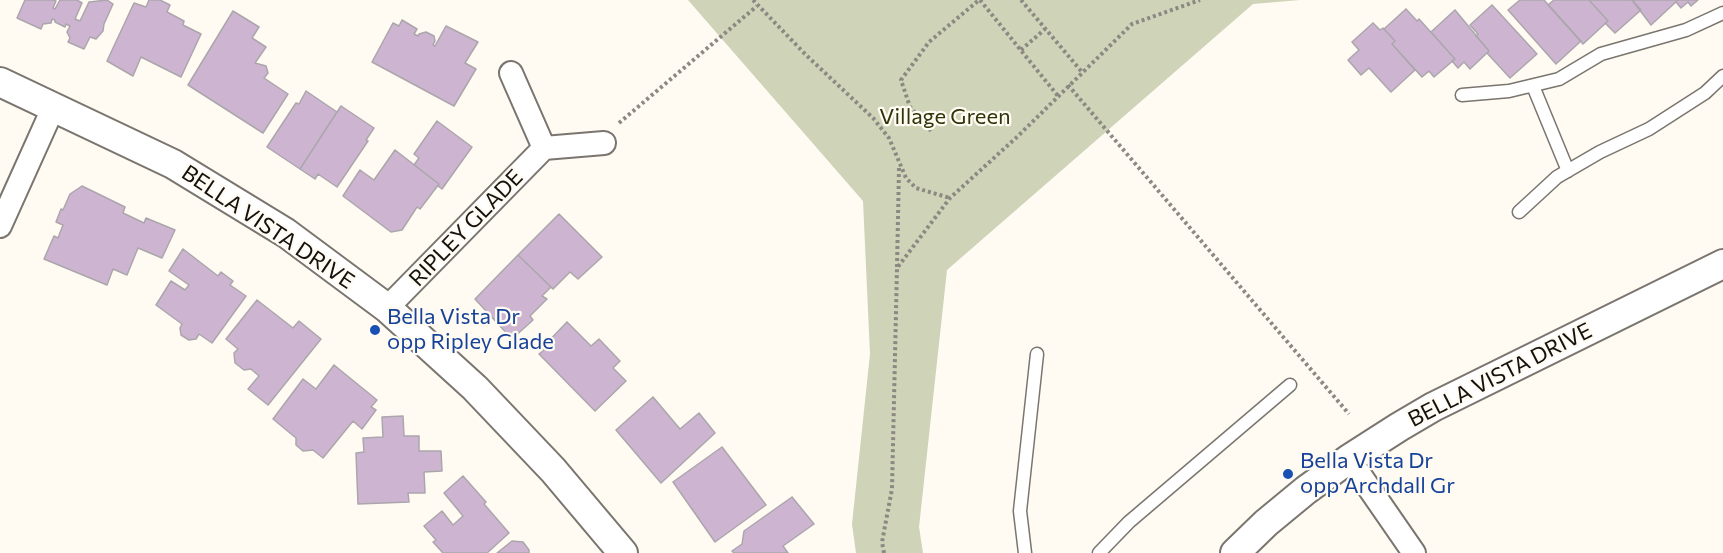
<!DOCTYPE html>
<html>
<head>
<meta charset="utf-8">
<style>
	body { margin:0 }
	canvas { display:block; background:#fffaf2 }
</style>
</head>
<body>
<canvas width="1723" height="553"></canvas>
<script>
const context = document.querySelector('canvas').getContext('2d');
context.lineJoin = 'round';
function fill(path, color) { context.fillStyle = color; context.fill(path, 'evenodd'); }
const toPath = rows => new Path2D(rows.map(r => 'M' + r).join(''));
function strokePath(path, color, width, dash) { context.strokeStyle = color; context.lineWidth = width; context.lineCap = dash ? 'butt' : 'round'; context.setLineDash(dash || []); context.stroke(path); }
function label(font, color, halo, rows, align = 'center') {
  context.font = font + ' Commissioner,sans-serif'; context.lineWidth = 4.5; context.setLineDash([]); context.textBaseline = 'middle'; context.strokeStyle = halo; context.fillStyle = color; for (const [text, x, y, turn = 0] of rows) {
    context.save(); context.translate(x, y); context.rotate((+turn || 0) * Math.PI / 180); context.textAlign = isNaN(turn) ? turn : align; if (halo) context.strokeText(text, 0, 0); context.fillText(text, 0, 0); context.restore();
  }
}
fill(toPath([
	[688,0,1300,0,1253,4,947,270,919,527,923,553,856,553,852,524,870,354,863,201]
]), '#cfd3b8');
const building = toPath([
	[25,0,53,0,56,1,53,8,55,9,60,0,77,0,82,3,75,19,80,21,89,2,107,0,113,4,104,24,103,31,96,39,90,37,84,49,68,42,70,38,67,32,70,26,66,24,65,27,55,22,55,20,52,19,51,23,43,24,41,29,17,18,25,0],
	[149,0,160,0,170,5,167,12,184,21,183,25,201,34,181,77,141,57,133,76,107,61,134,3,146,7,149,0],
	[1520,0,1544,0,1581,41,1556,64,1508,10,1520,0],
	[1554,0,1589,0,1608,21,1583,44,1548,5,1554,0],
	[1589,0,1632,0,1641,10,1615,33,1605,23,1608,21,1589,0],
	[1632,0,1678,0,1651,25,1632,0],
	[1678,0,1698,0,1691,6,1688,2,1681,8,1676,2,1678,0],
	[1492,5,1537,54,1510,78,1487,53,1489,51,1476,36,1478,34,1470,25,1492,5],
	[1406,9,1417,21,1419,19,1455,59,1434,77,1429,71,1422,77,1392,44,1395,41,1384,29,1406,9],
	[1455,10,1489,51,1470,69,1464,62,1458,68,1452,61,1455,59,1431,32,1455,10],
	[233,11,259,27,252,38,266,47,255,63,266,66,268,73,264,78,288,94,263,133,188,85,233,11],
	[402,20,417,29,414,34,418,36,419,34,426,32,434,36,435,41,433,45,435,46,446,26,478,42,465,63,476,69,454,106,372,62,393,23,399,26,402,20],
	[1373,23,1380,30,1383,28,1395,41,1392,44,1415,70,1391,92,1369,68,1361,75,1348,60,1359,50,1352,42,1373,23],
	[306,91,337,112,300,169,267,147,296,103,299,104,306,91],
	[341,106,374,128,366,140,368,141,337,187,318,174,315,179,300,169,341,106],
	[437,121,472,147,442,189,438,186,439,184,414,165,419,158,414,154,437,121],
	[395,150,439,184,420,209,417,207,402,230,391,232,343,196,360,170,374,180,395,150],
	[82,186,125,207,123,213,144,223,146,218,175,230,162,258,138,248,127,275,113,269,107,285,44,259,54,236,58,238,63,225,56,222,61,209,63,210,70,194,82,186],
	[559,214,602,257,578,279,570,272,553,289,518,255,559,214],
	[183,249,218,276,221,272,233,281,230,285,246,296,212,343,199,334,196,339,189,340,181,335,180,328,182,324,156,305,171,281,185,290,189,285,169,271,183,249],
	[518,255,551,287,542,296,547,299,530,316,533,320,512,339,475,299,518,255],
	[257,300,293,328,299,321,321,339,268,405,248,389,259,376,251,369,244,370,235,363,234,353,238,349,226,339,257,300],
	[567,322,591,346,599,339,620,361,613,368,626,381,595,411,539,354,544,350,542,348,567,322],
	[334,365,377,400,371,407,376,410,362,429,353,421,323,458,313,450,303,451,296,445,296,438,273,419,303,379,316,389,334,365],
	[653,397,680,429,699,413,715,433,661,483,616,430,653,397],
	[403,416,404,436,419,436,419,451,441,451,442,471,424,472,425,493,408,493,409,502,358,504,356,453,364,452,363,438,383,437,382,417,403,416],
	[722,447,766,505,715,542,673,482,722,447],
	[463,476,486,502,484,504,509,533,487,553,443,553,433,542,436,540,424,526,442,511,453,525,463,516,444,493,463,476],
	[792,497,814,524,783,546,788,553,734,553,732,551,742,544,744,531,792,497],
	[512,541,523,542,529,550,529,553,497,553,512,541]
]);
fill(building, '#cdb5d1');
strokePath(building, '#aba6ac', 1.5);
const service = toPath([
	[1533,86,1568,171],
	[1462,95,1509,91,1559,79,1601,54,1686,30,1723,13],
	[1519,212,1557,177,1600,152,1649,129,1705,93,1723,76],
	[1025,553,1020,511,1037,354],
	[1099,553,1129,522,1290,385]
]);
const minor = toPath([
	[511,73,544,148],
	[0,226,54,106],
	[387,308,544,148,604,143],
	[1349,459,1414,553]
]);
const tertiary = toPath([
	[0,82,173,164,286,233,387,308,475,388,553,470,623,553],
	[1235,553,1266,523,1306,490,1349,459,1399,427,1433,407,1723,264]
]);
strokePath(service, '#7a756e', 15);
strokePath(minor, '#7a756e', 26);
strokePath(tertiary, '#7a756e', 32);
strokePath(toPath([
	[753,0,806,55,873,118,889,138,906,178,916,188,950,198],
	[980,0,1058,96],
	[1021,0,1082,72],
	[1021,50,1045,29],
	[1068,85,1349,414],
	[619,123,757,6],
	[931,131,910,107,901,80,929,42,979,0],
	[897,267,899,167],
	[884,553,882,542,892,489,897,268,950,198,1018,136,1132,24,1200,0]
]), '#8c8983', 4, [3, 3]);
strokePath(service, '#fff', 12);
strokePath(minor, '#fff', 22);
strokePath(tertiary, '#fff', 28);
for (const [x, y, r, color] of [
	[375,330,6,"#1a4fb4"],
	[1288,474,6,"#1a4fb4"]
]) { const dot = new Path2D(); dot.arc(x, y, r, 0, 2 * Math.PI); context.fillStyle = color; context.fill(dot); strokePath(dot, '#fffaf2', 2); }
label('22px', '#303409', '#fffaf2', [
	["Village Green",945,117]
]);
label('22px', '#12110e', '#fffaf2', [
	["BELLA VISTA DRIVE",268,227,34],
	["RIPLEY GLADE",466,228,-46],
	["BELLA VISTA DRIVE",1500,375,-27]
]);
label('22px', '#164399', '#fffaf2', [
	["Bella Vista Dr",387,317],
	["opp Ripley Glade",387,342],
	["Bella Vista Dr",1300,461],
	["opp Archdall Gr",1300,486]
], 'left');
</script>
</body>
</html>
